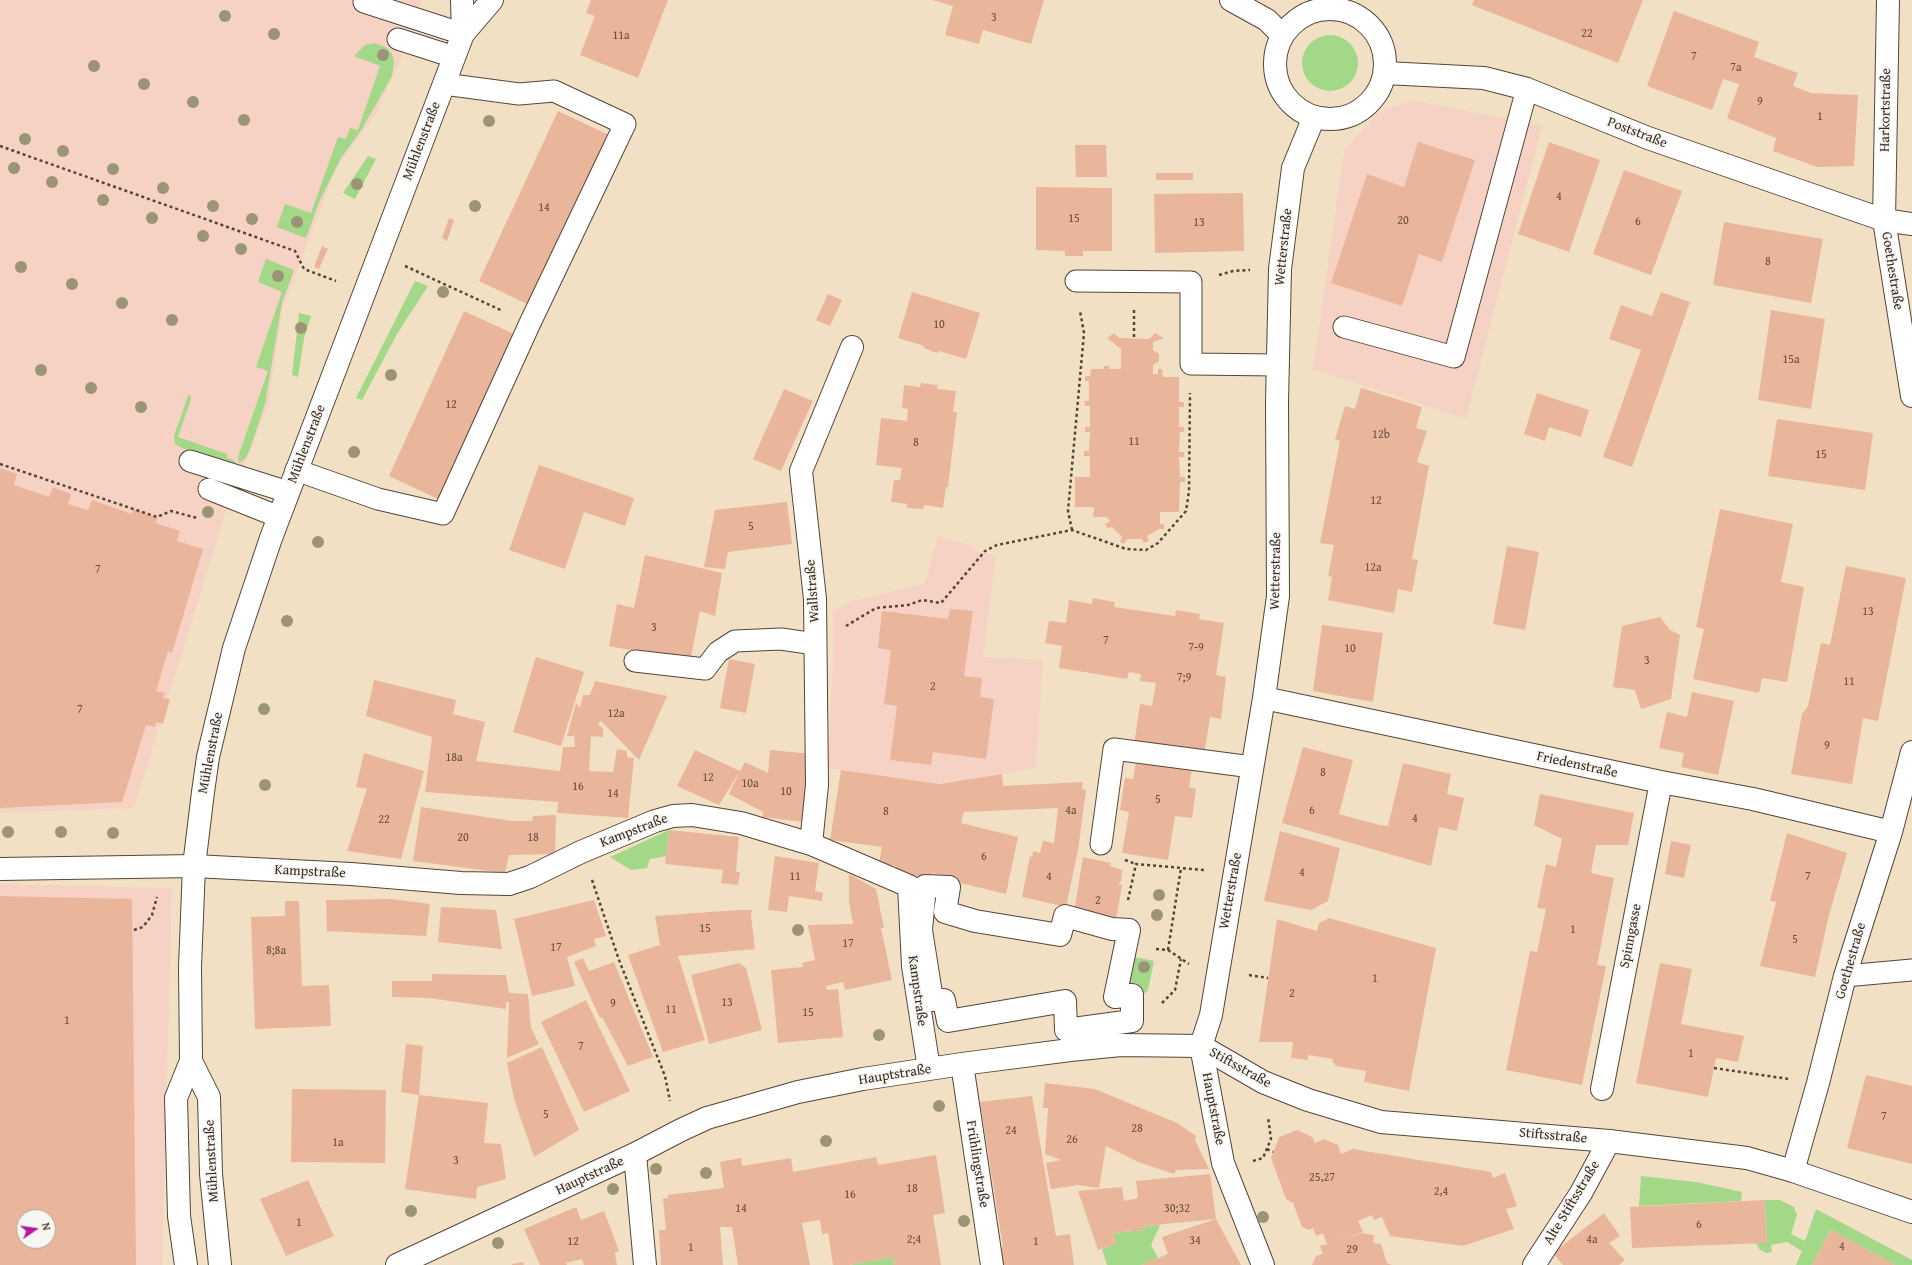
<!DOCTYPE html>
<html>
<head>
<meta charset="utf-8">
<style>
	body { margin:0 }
	#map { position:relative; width:1912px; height:1265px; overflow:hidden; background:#f2e0c4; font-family:"Gentium Book Plus",serif }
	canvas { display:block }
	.north { position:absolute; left:16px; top:1209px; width:40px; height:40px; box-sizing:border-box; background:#f6f6f2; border:1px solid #aba49d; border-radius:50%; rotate:77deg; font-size:11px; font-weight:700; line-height:16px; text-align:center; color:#3b2a1e }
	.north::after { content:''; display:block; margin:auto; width:14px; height:18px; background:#b5179e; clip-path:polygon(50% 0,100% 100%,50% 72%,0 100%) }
</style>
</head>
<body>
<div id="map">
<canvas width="1912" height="1265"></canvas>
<div class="north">N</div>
</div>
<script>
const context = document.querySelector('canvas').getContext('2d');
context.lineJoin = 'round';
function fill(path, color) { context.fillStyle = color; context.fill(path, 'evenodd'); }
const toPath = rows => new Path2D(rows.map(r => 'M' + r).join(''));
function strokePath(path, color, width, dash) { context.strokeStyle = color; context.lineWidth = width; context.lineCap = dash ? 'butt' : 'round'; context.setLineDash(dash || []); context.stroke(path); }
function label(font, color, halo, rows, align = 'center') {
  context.font = font + ' "Gentium Book Plus",serif'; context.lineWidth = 3.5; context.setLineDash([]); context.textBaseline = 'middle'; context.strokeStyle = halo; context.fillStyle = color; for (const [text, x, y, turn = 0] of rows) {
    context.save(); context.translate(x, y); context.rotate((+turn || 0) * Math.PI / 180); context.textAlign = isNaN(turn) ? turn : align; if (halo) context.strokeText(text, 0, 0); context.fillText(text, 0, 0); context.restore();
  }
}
fill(toPath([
	[0,0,422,0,398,66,375,115,336,168,282,311,268,406,226,511,134,808,0,813],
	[1412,100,1542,126,1466,419,1313,369,1344,151,1379,112],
	[938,536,975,547,975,551,996,555,983,657,1043,660,1036,768,940,784,828,768,834,638,832,612,853,601,925,583],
	[0,884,172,888,162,1265,0,1265],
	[24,1217,48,1217,48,1241,24,1241]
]), '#f6d2c4');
fill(toPath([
	'1302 63a28 28 0 1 1 56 0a28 28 0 1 1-56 0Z',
	[375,43,387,48,392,54,394,62,392,76,362,129,341,158,320,200,306,238,277,227,285,204,311,213,338,137,346,139,350,128,358,130,380,66,354,56,365,45],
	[368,156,376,159,355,199,343,193],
	[266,259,294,270,282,303,265,404,250,449,245,459,239,463,238,457,268,371,256,367,282,292,258,282],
	[415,281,428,286,397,334,362,400,356,398],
	[299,313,311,316,304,338,298,377,292,375],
	[190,395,191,399,178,437,227,454,227,458,232,459,236,463,231,464,182,448,175,444,174,436,188,396],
	[669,830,666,856,650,859,647,868,631,870,610,857],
	[1124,955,1154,961,1148,990,1144,994,1115,997],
	[1641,1176,1696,1182,1742,1192,1741,1201,1639,1206],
	[1765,1200,1780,1200,1794,1207,1797,1215,1791,1234,1805,1241,1816,1209,1912,1260,1912,1265,1895,1265,1831,1230,1812,1265,1796,1265,1802,1251,1787,1242,1771,1245,1772,1252,1766,1253,1759,1249,1756,1243,1767,1242],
	[1160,1225,1151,1245,1158,1258,1141,1265,1107,1265,1102,1249,1116,1244,1113,1233,1145,1230,1144,1226],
	[893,1257,894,1265,849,1265]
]), '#a3d888');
fill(toPath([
	[591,0,668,0,638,78,580,55,595,16,586,13],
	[932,0,1044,0,1031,44,983,30,979,44,945,35,953,6],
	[1474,0,1643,0,1618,63,1472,5],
	[1674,11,1759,42,1754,57,1798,73,1793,86,1811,93,1858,95,1854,166,1817,167,1773,151,1776,138,1727,118,1739,84,1723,79,1712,110,1647,86],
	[558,111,609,135,529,305,479,281],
	[1418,142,1475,160,1442,262,1419,254,1402,306,1331,283,1367,174,1404,187],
	[1549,142,1600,160,1569,252,1518,234],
	[1075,145,1106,145,1107,177,1076,177],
	[1624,170,1682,191,1651,275,1593,254],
	[1156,173,1193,173,1193,180,1156,180],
	[1036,187,1112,188,1112,251,1083,251,1083,256,1065,256,1065,251,1036,250],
	[1243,193,1244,251,1155,253,1154,194],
	[449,218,454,220,447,241,442,238],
	[1724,222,1823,239,1811,303,1713,285],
	[322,246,328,249,319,269,314,267],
	[912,292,980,313,966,359,939,351,938,353,931,351,924,348,924,346,898,338],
	[1661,292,1690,302,1632,467,1603,457,1641,350,1609,339,1621,305,1652,316],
	[828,294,842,300,830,326,816,320],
	[1771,310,1825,319,1811,409,1758,400],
	[464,311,514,334,438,499,389,476],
	[1114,333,1119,338,1149,339,1155,333,1164,338,1153,342,1153,350,1159,354,1159,361,1153,365,1153,374,1158,374,1158,369,1162,369,1163,377,1179,377,1179,402,1184,402,1184,407,1179,407,1179,427,1184,427,1184,432,1180,432,1179,452,1184,452,1184,457,1179,457,1180,477,1185,477,1185,482,1180,482,1179,512,1160,512,1160,524,1164,524,1164,529,1159,529,1147,536,1149,541,1144,543,1142,539,1127,539,1124,544,1120,542,1122,537,1112,527,1107,528,1105,524,1110,521,1107,517,1093,517,1094,507,1075,507,1075,477,1090,477,1090,456,1084,456,1084,451,1089,451,1090,432,1085,432,1085,427,1090,427,1090,406,1085,406,1084,401,1089,401,1089,381,1085,381,1085,376,1090,376,1091,369,1104,369,1104,366,1109,366,1109,369,1121,369,1121,349,1107,338],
	[921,383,937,385,937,389,956,391,953,412,957,412,948,487,946,487,943,508,924,505,923,509,907,508,907,504,891,502,894,480,900,480,902,468,876,465,881,418,907,421,908,409,902,408,904,385,920,387],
	[1361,388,1422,407,1416,428,1427,431,1417,462,1429,466,1412,559,1418,560,1412,592,1398,589,1394,613,1328,600,1332,577,1328,576,1334,545,1320,543,1340,441,1335,439,1345,406,1355,409],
	[784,389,813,401,781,471,753,459],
	[1537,393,1589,410,1581,437,1549,427,1545,441,1524,434],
	[1777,419,1873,433,1865,490,1768,476],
	[539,465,634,498,625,526,584,512,565,569,509,550],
	[0,468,17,474,14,485,49,497,53,487,71,494,68,504,88,510,92,500,132,514,133,509,158,518,155,523,180,531,177,541,203,549,172,653,168,651,156,691,165,693,163,698,170,699,163,724,156,722,155,727,146,725,122,802,0,808],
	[787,502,792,544,728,552,725,569,704,567,715,510],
	[1720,509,1793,524,1781,582,1804,587,1787,682,1762,678,1759,693,1693,679,1704,629,1696,627],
	[1507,546,1539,552,1525,630,1493,624],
	[645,555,722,573,715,616,700,611,690,662,609,646,617,604,634,608],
	[1846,566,1906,578,1878,721,1863,718,1852,784,1791,774,1802,714,1808,706,1821,643,1830,645],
	[1093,598,1115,602,1114,607,1175,616,1176,610,1200,614,1199,619,1224,623,1216,675,1226,677,1221,719,1210,717,1204,755,1134,745,1140,704,1152,706,1156,683,1140,681,1141,674,1129,672,1127,679,1059,668,1062,646,1045,643,1049,621,1066,623,1069,600,1092,604],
	[950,609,973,611,964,676,982,678,980,697,994,699,986,759,933,752,931,765,890,760,897,706,884,704,891,650,878,648,882,611,948,619],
	[1660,617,1670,630,1680,635,1671,699,1641,709,1635,690,1613,687,1622,626],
	[1322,625,1383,633,1373,702,1313,691],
	[536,657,584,672,561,746,513,732],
	[729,659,755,664,746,713,720,708],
	[374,680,456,700,453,714,485,722,476,761,560,771,563,747,575,747,574,736,567,736,576,703,580,708,583,695,590,695,595,681,667,696,639,760,601,721,598,724,603,729,603,737,591,736,589,771,613,772,617,749,627,751,627,757,634,758,628,818,557,813,558,802,425,792,432,737,366,716],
	[1692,692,1734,701,1718,775,1681,767,1684,753,1659,748,1667,712,1687,717],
	[1303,747,1353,760,1339,814,1379,825,1388,826,1403,763,1451,774,1447,794,1464,798,1457,831,1439,827,1431,866,1282,823],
	[695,750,740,771,745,762,768,773,770,750,812,754,804,822,763,817,763,812,729,794,739,773,719,805,677,786],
	[364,753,424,771,401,859,347,851,367,789,356,787],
	[1136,761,1192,769,1189,787,1196,789,1192,818,1175,816,1168,860,1122,853,1129,812,1120,810,1125,778,1133,779],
	[841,770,940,784,1002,774,1003,786,1083,782,1082,789,1086,790,1078,850,1066,907,1022,897,1030,856,1032,857,1033,851,1040,853,1043,841,1054,843,1058,808,964,812,961,823,1018,837,1006,894,948,880,949,877,932,873,931,878,895,873,896,866,879,863,882,847,830,840],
	[1540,794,1634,813,1628,845,1596,845,1591,873,1614,878,1597,965,1606,966,1582,1085,1506,1070,1530,951,1537,952,1546,909,1537,908,1546,864,1556,867,1562,839,1534,825],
	[421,807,512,821,532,821,533,816,556,815,555,854,509,855,505,873,413,861],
	[669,830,739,837,736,872,740,872,738,885,721,883,723,870,665,864],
	[1280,831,1340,848,1328,901,1311,910,1264,901],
	[1787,833,1847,853,1829,915,1815,977,1760,966,1776,902,1770,901],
	[1671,841,1691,845,1684,878,1665,874],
	[775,856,819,863,815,891,823,893,822,901,789,896,787,912,768,910],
	[1083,857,1111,863,1110,866,1122,870,1121,882,1119,882,1119,884,1122,885,1115,926,1073,918],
	[849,874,876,889,884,928,881,928,892,980,845,990,843,982,826,986,827,990,838,989,843,1037,778,1043,771,970,803,967,802,963,815,960,808,925,853,924,849,902],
	[0,896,132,899,136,1265,0,1265],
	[24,1217,48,1217,48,1241,24,1241],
	[391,899,430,904,426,936,327,931,326,900],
	[594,900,606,936,594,939,596,946,567,957,575,986,532,996,514,919],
	[285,901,299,901,302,986,329,985,331,1026,255,1029,251,917,285,916],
	[441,907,496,910,502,949,438,942],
	[738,910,752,910,751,915,755,949,678,956,705,1040,663,1052,628,955,660,945,655,916],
	[1329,918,1436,948,1409,1091,1364,1082,1366,1071,1336,1066,1332,1061,1333,1059,1308,1055,1308,1060,1291,1058,1293,1042,1259,1042,1277,919,1317,931,1319,923],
	[583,958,589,971,614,962,653,1057,628,1066,602,1017,600,1018,574,962],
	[739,963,746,968,762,1030,709,1044,691,975],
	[1660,963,1692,969,1681,1024,1744,1036,1738,1062,1716,1058,1708,1097,1636,1083],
	[432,974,506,975,509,993,528,994,531,1028,539,1044,507,1058,509,1002,506,1002,506,1009,429,998,392,997,392,981,432,981],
	[586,1000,630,1091,584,1112,541,1022],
	[406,1044,423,1046,419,1095,401,1092],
	[542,1047,579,1130,534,1157,514,1099,507,1063],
	[1866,1075,1912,1086,1912,1164,1847,1148],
	[1045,1083,1095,1089,1177,1123,1196,1136,1195,1140,1209,1169,1176,1170,1174,1174,1138,1162,1106,1146,1099,1188,1078,1185,1051,1189,1046,1163,1061,1160,1045,1154,1048,1108,1043,1108],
	[292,1089,386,1090,385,1163,291,1162],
	[419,1095,488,1103,484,1143,501,1144,506,1179,477,1187,476,1199,405,1189],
	[1032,1096,1056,1236,1070,1234,1074,1265,997,1265,1002,1257,1001,1248,1003,1247,980,1102],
	[1297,1130,1312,1137,1315,1143,1324,1139,1338,1145,1341,1154,1353,1149,1491,1172,1493,1178,1505,1173,1517,1206,1506,1209,1514,1229,1463,1246,1390,1236,1382,1217,1374,1220,1372,1215,1358,1221,1363,1232,1338,1241,1362,1233,1374,1235,1373,1243,1381,1244,1387,1263,1392,1265,1312,1265,1316,1256,1323,1254,1320,1246,1327,1244,1323,1233,1316,1236,1313,1228,1309,1230,1302,1227,1293,1203,1286,1199,1271,1158,1279,1137],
	[936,1155,945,1213,933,1215,941,1265,894,1265,893,1257,849,1265,833,1265,828,1233,822,1234,820,1220,802,1223,810,1265,738,1265,732,1227,720,1227,723,1265,661,1265,659,1230,666,1230,663,1198,668,1198,668,1195,724,1188,720,1162,741,1158,742,1166,791,1158,793,1172,876,1157,878,1165],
	[1210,1174,1216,1219,1241,1265,1141,1265,1168,1254,1162,1237,1216,1219,1144,1226,1145,1230,1113,1233,1116,1244,1098,1250,1078,1191,1122,1187,1124,1201,1138,1198,1136,1181],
	[308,1180,334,1236,286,1256,260,1199],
	[1765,1200,1767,1243,1632,1248,1630,1207],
	[576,1207,581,1220,604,1211,619,1251,615,1252,617,1265,584,1265,582,1259,566,1263,567,1265,540,1265,524,1229],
	[1604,1213,1620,1236,1609,1243,1625,1260,1619,1265,1563,1265,1553,1253],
	[1831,1230,1895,1265,1812,1265],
	[523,1262,524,1265,512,1265,512,1264]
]), '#eab69b');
const lane = toPath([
	[364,2,463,34],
	[398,39,454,57],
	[1076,281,1191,282,1191,364,1278,365],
	[1344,327,1454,357,1527,89],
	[190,461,288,492],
	[296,470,378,499,443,514,530,323,625,124,554,91,519,94,444,84],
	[209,489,279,517],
	[635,661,705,669,718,652,735,641,781,639,815,644],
	[1101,844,1114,749,1252,767],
	[1845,976,1912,970]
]);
const street = toPath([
	[1888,0,1884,220,1912,396],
	[1385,73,1484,78,1527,89,1648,138,1884,220,1912,224],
	[1264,698,1661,782,1753,799,1891,832],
	[811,844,817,785,815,599,801,471,852,347],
	[0,869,194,866,351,874,461,883,509,884,530,877,581,852,655,821,673,816,692,815,741,823,811,844,909,886,913,966,929,1069],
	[925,886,949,887,945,912,975,921,1060,935,1065,916,1112,929,1129,930,1115,997,1132,995,1132,1021,1066,1030,1065,1001,948,1021,944,1000,932,1000,921,930,925,886],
	[962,1064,992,1265],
	[1602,1089,1661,782],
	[635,1154,645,1265],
	[1793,1171,1818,1083,1845,976,1891,832,1912,752],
	[397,1265,635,1154,681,1130,707,1118,798,1092,863,1079,962,1064,1070,1050,1121,1045,1201,1046],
	[1263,1265,1223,1163,1201,1046,1211,1015,1264,698,1278,596,1277,402,1280,269,1293,168,1314,117],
	[1534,1265,1581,1193,1609,1141]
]);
const secondary = toPath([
	[462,0,463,34],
	[1231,0,1267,20,1281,34],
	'1275 64a55 55 0 1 1 110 0a55 55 0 1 1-110 0Z',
	[1201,1046,1263,1082,1308,1100,1381,1122,1609,1141,1747,1158,1793,1171,1912,1212],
	[191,1061,209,1097,211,1174,220,1265],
	[186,1265,179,1216,176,1098,191,1061,190,967,194,866,203,792,208,757,234,648,271,538,463,34,492,0]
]);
strokePath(lane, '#564537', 23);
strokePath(street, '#564537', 24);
strokePath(secondary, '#564537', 24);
strokePath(toPath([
	[0,146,295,251,304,269,336,281],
	[405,266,503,311],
	[1219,275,1233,271,1250,270],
	[1134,310,1134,339],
	[0,464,157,517,171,511,197,518],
	[1072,530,1068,511,1084,333,1080,311],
	[846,626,876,608,908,605,922,600,941,603,985,551,997,545,1072,530,1126,549,1146,550,1158,543,1186,511,1189,491,1190,393],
	[1125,860,1136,864],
	[592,880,619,960,665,1076,670,1101],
	[1128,900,1136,864,1204,870],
	[134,930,143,927,152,915,157,897],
	[1156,949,1168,950,1189,964],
	[1168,950,1181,868],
	[1249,975,1268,978],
	[1162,1003,1175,990,1181,959],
	[1714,1068,1789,1079],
	[1267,1149,1273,1152],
	[1253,1161,1263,1158,1271,1139,1268,1117]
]), '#564537', 2.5, [3, 3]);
strokePath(lane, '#fff', 21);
strokePath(street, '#fff', 22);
strokePath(secondary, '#fff', 22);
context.fillStyle = '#9c9477';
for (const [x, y] of [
	[225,16],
	[274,34],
	[383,55],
	[94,66],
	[144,84],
	[193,102],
	[244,120],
	[489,121],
	[25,139],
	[63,151],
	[14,168],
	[113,169],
	[52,182],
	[357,184],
	[163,188],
	[103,200],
	[213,206],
	[475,206],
	[152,218],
	[252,219],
	[297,222],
	[203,236],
	[241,249],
	[21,267],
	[278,276],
	[72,284],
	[443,292],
	[122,303],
	[172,320],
	[301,328],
	[41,370],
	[391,375],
	[91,388],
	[141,407],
	[354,452],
	[208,512],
	[318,542],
	[287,621],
	[264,709],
	[265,785],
	[8,832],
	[61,832],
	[113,833],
	[1159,895],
	[1157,915],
	[798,930],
	[1144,967],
	[879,1035],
	[939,1106],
	[826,1141],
	[656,1169],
	[706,1173],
	[613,1189],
	[411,1211],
	[1263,1217],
	[964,1221],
	[498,1243]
]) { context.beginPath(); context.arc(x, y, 6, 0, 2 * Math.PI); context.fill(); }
label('12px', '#674d3d', null, [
	["3",994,18],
	["22",1587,34],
	["11a",621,36],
	["7",1694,57],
	["7a",1736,68],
	["9",1760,102],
	["1",1820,117],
	["4",1559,197],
	["14",544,208],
	["15",1074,219],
	["20",1403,221],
	["6",1638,222],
	["13",1199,223],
	["8",1768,262],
	["10",939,325],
	["15a",1791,360],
	["12",451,405],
	["12b",1381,435],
	["11",1134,442],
	["8",916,443],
	["15",1821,455],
	["12",1376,501],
	["5",751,527],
	["12a",1373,568],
	["7",98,570],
	["13",1868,612],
	["3",654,628],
	["7",1106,641],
	["7-9",1196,648],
	["10",1350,649],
	["3",1647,661],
	["7;9",1184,678],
	["11",1849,682],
	["2",933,687],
	["7",80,710],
	["12a",616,714],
	["9",1827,746],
	["18a",454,758],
	["8",1323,773],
	["12",708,778],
	["10a",750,784],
	["16",578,787],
	["10",786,792],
	["14",613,794],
	["5",1158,800],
	["4a",1071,811],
	["6",1312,811],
	["8",886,812],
	["4",1415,819],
	["22",384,820],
	["20",463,838],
	["18",533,838],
	["6",984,857],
	["4",1302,873],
	["11",795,877],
	["4",1049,877],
	["7",1808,877],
	["2",1098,901],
	["15",705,929],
	["1",1573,930],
	["5",1795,940],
	["17",848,944],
	["17",556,948],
	["8;8a",276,951],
	["1",1375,979],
	["2",1292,994],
	["13",727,1003],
	["9",613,1004],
	["11",671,1010],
	["15",808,1013],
	["1",67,1021],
	["7",581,1047],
	["1",1691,1054],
	["5",546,1115],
	["7",1884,1117],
	["28",1137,1129],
	["24",1011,1131],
	["26",1072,1140],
	["1a",338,1143],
	["3",456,1161],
	["25,27",1322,1178],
	["18",912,1189],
	["2,4",1441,1192],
	["16",850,1195],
	["14",741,1209],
	["30;32",1177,1209],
	["1",299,1223],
	["6",1699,1225],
	["2;4",914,1240],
	["4a",1592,1240],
	["34",1195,1241],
	["12",573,1242],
	["1",1036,1242],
	["4",1842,1247],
	["1",691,1248],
	["29",1352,1250]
]);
label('14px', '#3b2a1e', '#f6f6f2', [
	["Harkortstraße",1886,110,-89],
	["Poststraße",1637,133,21],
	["Mühlenstraße",422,141,-69],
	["Wetterstraße",1284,247,-84],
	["Goethestraße",1892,271,81],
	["Mühlenstraße",307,444,-69],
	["Wetterstraße",1276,571,-89],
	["Wallstraße",813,591,-94],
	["Mühlenstraße",211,753,-79],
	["Friedenstraße",1577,765,12],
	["Kampstraße",634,831,-21],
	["Kampstraße",310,872,3],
	["Wetterstraße",1231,891,-80],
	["Spinngasse",1631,936,-79],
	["Goethestraße",1851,961,-74],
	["Kampstraße",917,991,82],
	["Stiftsstraße",1240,1068,29],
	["Hauptstraße",895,1075,-9],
	["Hauptstraße",1213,1109,79],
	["Stiftsstraße",1553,1136,5],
	["Mühlenstraße",212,1161,-93],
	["Frühlingstraße",977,1164,81],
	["Hauptstraße",590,1176,-25],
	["Alte Stiftsstraße",1572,1203,-59]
]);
</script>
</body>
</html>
